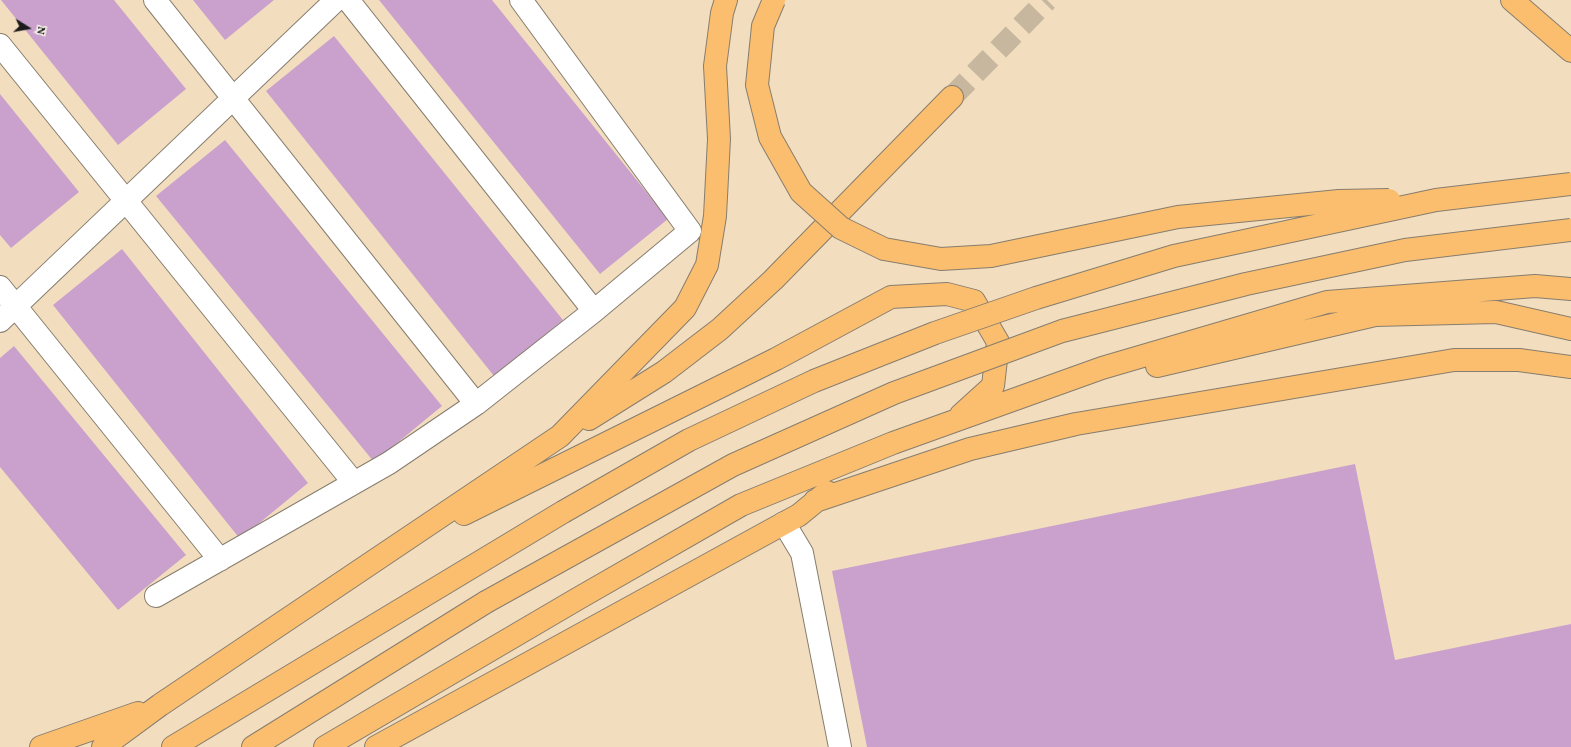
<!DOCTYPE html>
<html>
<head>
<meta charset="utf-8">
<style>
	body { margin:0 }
	#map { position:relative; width:1571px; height:747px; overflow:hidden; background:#f2debf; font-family:Vollkorn,serif }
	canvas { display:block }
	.north { position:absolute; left:8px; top:8px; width:40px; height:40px; -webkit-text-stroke:3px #f7f3e8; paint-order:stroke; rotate:101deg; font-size:11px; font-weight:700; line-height:16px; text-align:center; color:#1c1c1c }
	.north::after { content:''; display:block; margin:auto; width:14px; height:18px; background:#1c1c1c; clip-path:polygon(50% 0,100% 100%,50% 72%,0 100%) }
</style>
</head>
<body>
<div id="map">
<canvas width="1571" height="747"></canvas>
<div class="north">N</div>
</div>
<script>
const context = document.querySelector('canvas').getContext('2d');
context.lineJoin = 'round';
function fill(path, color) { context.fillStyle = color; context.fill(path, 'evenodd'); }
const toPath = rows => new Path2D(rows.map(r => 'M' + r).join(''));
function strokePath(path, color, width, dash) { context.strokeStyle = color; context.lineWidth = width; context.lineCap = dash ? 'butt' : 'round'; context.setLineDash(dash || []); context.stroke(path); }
fill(toPath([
	[1,0,114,0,186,89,118,145],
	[193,0,274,0,225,40],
	[379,0,492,0,668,219,600,274],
	[334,36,563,320,494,376,266,91],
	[0,94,79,192,11,248,0,235],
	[225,140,442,406,374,462,156,196],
	[122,249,308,483,240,539,53,305],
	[14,346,186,555,118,610,0,467,0,358],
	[1355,464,1395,660,1571,624,1571,747,867,747,832,571]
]), '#caa1cc');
strokePath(toPath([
	[952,97,1047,0]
]), '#c7b79e', 22, [22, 11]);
const minor = toPath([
	[155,0,476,404],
	[348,0,594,311],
	[0,45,354,483],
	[0,287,220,560],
	[0,321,336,0],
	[784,523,802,553,840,747],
	[156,596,389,463,476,404,594,311,690,231,521,0]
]);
const highway = toPath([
	[1512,0,1571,51],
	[1157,366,1375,315,1496,312,1571,329],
	[589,419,664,372,720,329,773,280,952,97],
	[815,501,970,449,1076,424,1454,360,1519,360,1571,367],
	[464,514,776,359,891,297,947,294,974,301,998,342,993,386,961,415],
	[41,747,138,713],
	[103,747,160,705,560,436,685,308,707,265,715,216,719,139,715,66,722,13,726,0],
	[173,747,563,512],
	[253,747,486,602],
	[325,747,579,598,741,505,893,443,1102,368,1327,302,1535,286,1571,289],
	[376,747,799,515,827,492]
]);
strokePath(minor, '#877d6e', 24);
strokePath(highway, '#877d6e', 24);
strokePath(minor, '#fff', 22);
strokePath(highway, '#fabe6e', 22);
const highwayBridge = toPath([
	[774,0,763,26,757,85,770,137,801,192,841,228,884,249,941,259,991,256,1178,217,1339,201,1389,200],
	[563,512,689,440,814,381,935,333,1036,298,1174,256,1436,200,1571,184],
	[486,602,733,465,894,393,1062,331,1246,284,1405,250,1571,230]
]);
strokePath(highwayBridge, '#877d6e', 24, []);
strokePath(highwayBridge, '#fabe6e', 22);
</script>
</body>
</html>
